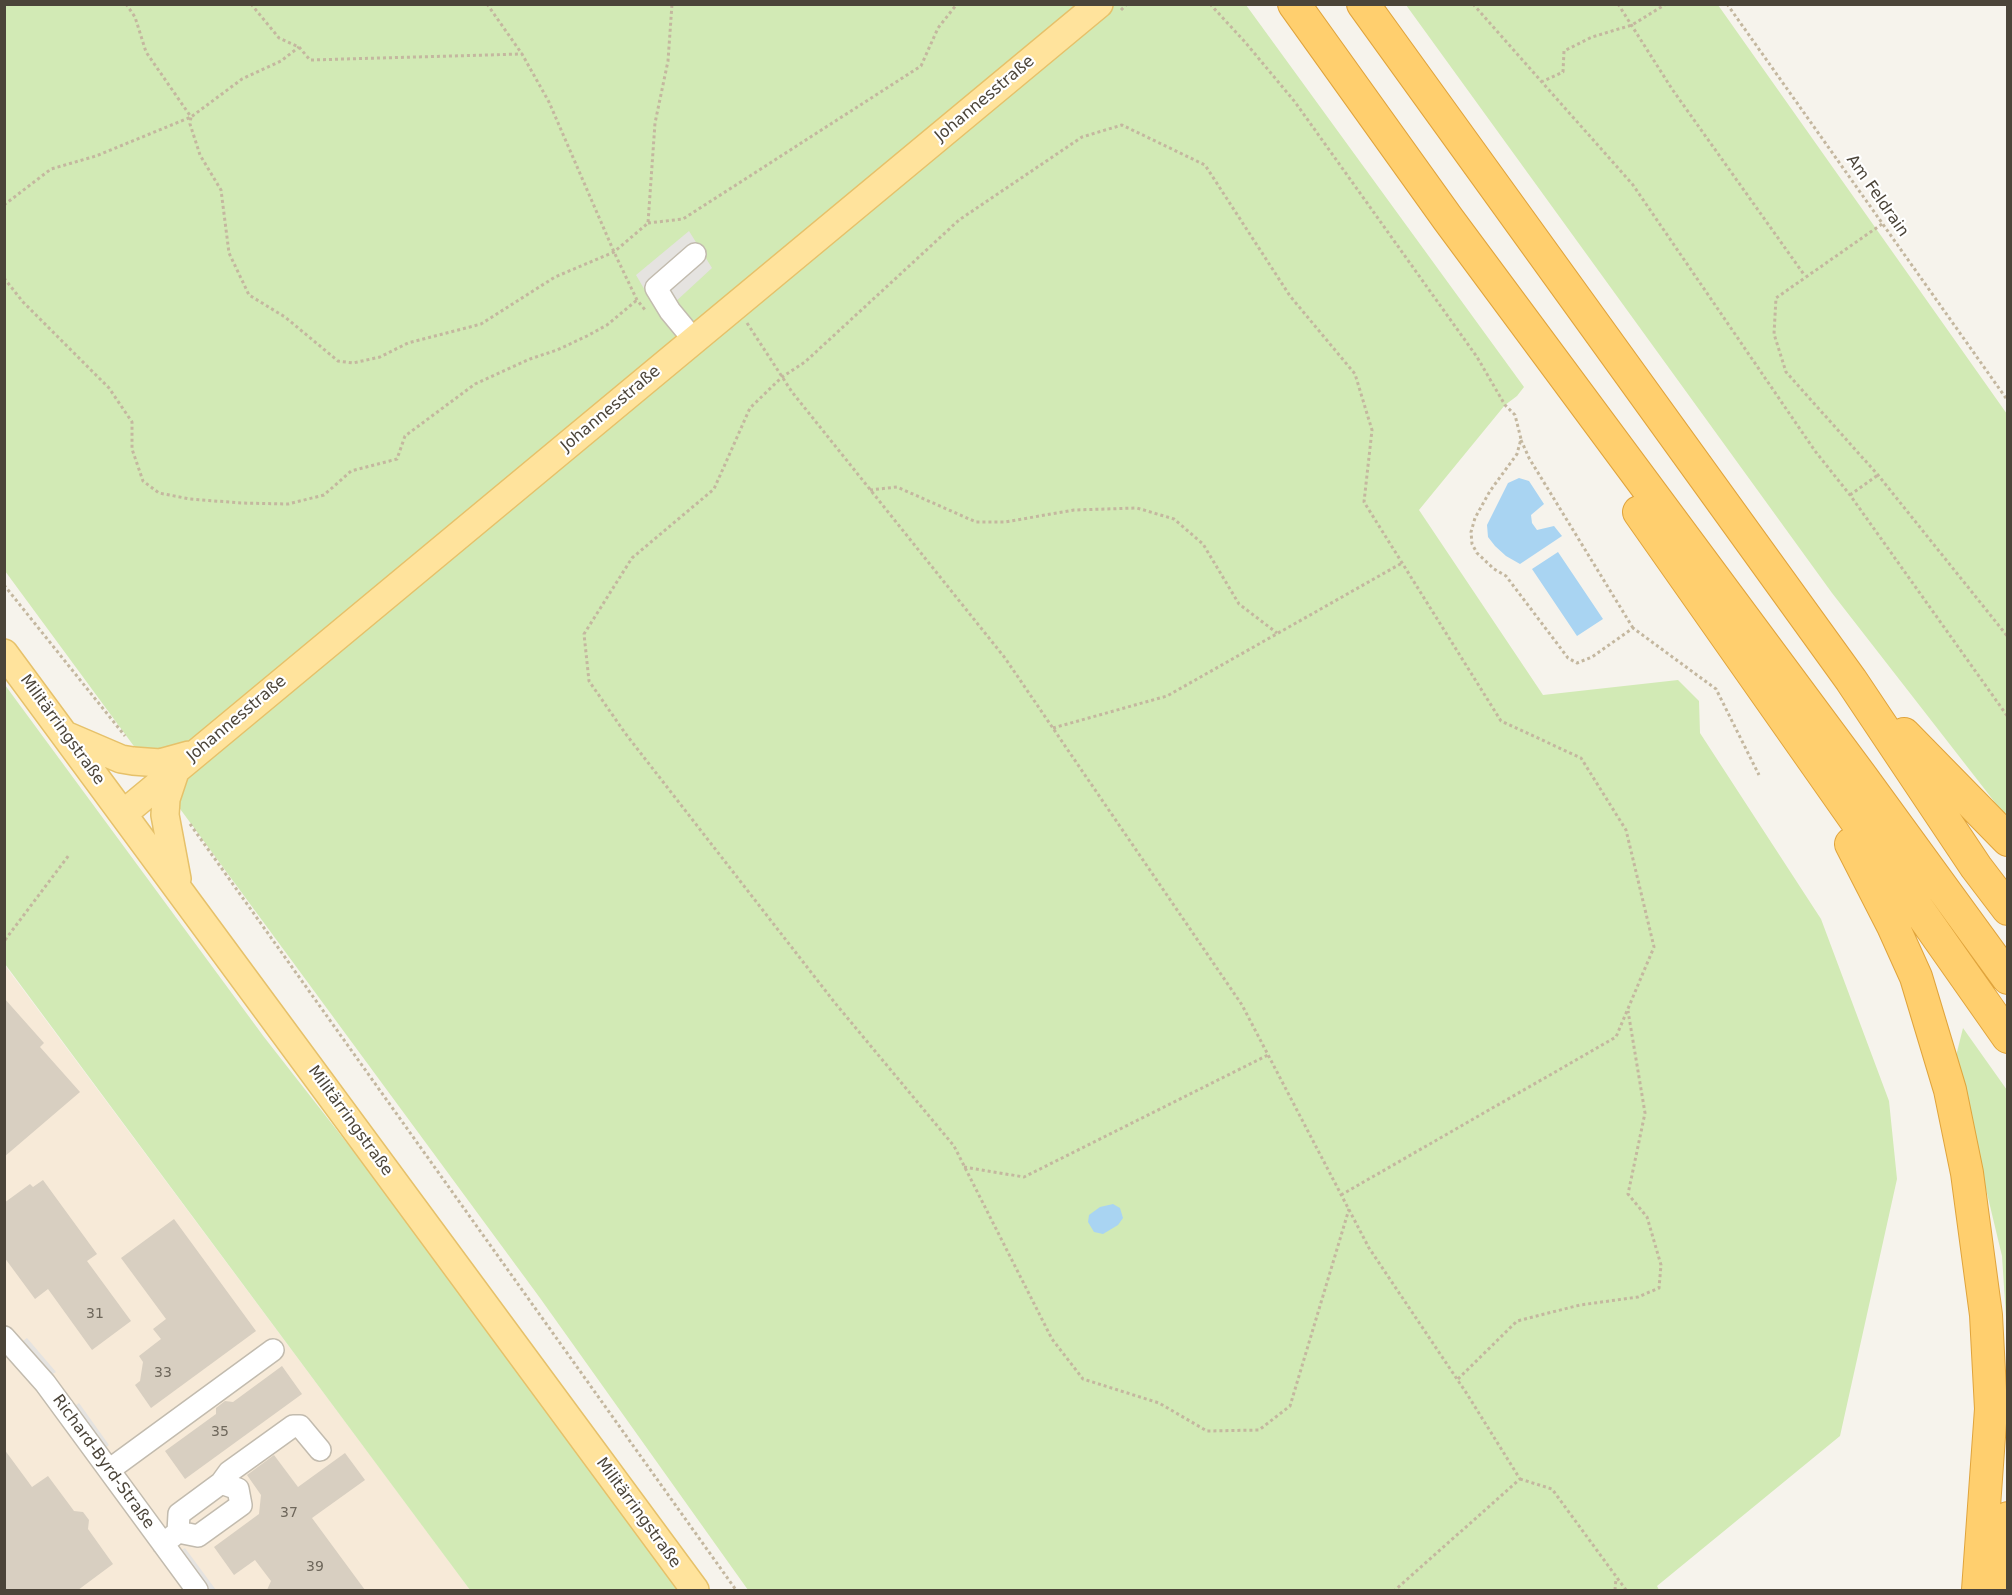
<!DOCTYPE html>
<html>
<head>
<meta charset="utf-8">
<style>
	body { margin:0 }
	#map { position:relative; width:2012px; height:1595px; overflow:hidden; background:#f6f3ec; font-family:"DejaVu Sans",sans-serif }
	canvas { display:block }
	.frame { position:absolute; inset:0; border:6px solid #4b4439; pointer-events:none }
</style>
</head>
<body>
<div id="map">
<canvas width="2012" height="1595"></canvas>
<div class="frame"></div>
</div>
<script>
const context = document.querySelector('canvas').getContext('2d');
context.lineJoin = 'round';
function fill(path, color) { context.fillStyle = color; context.fill(path, 'evenodd'); }
const toPath = rows => new Path2D(rows.map(r => 'M' + r).join(''));
function strokePath(path, color, width, dash) { context.strokeStyle = color; context.lineWidth = width; context.lineCap = dash ? 'butt' : 'round'; context.setLineDash(dash || []); context.stroke(path); }
function label(font, color, halo, rows, align = 'center') {
  context.font = font + ' "DejaVu Sans",sans-serif'; context.lineWidth = 4.5; context.setLineDash([]); context.textBaseline = 'middle'; context.strokeStyle = halo; context.fillStyle = color; for (const [text, x, y, turn = 0] of rows) {
    context.save(); context.translate(x, y); context.rotate((+turn || 0) * Math.PI / 180); context.textAlign = isNaN(turn) ? turn : align; if (halo) context.strokeText(text, 0, 0); context.fillText(text, 0, 0); context.restore();
  }
}
fill(toPath([
	[4,964,428,1533,470,1590,5,1590]
]), '#f7ead8');
fill(toPath([
	[5,5,1246,5,1524,387,1517,396,1505,405,1419,510,1543,695,1678,680,1699,701,1700,733,1821,919,1889,1101,1897,1179,1840,1436,1657,1586,1659,1590,748,1590,540,1298,5,571],
	[1406,5,1718,5,2007,414,2008,812,2004,814,1832,593],
	[5,685,264,1037,426,1244,680,1590,470,1590,5,964],
	[1963,1028,2007,1090,2007,1333,2002,1256,1955,1060]
]), '#d2eab5');
fill(toPath([
	[689,231,712,268,660,316,636,275],
	[27,1338,56,1372,51,1375,23,1341],
	[79,1403,109,1445,105,1448,75,1406],
	[185,1548,216,1590,209,1590,180,1551]
]), '#e5e3e0');
fill(toPath([
	[1519,478,1529,481,1544,504,1531,515,1532,523,1537,530,1554,526,1562,536,1520,564,1506,556,1495,546,1488,537,1487,525,1508,483],
	[1558,552,1603,619,1577,636,1532,569],
	[1113,1204,1120,1208,1123,1218,1118,1225,1103,1234,1094,1232,1088,1222,1089,1215,1100,1207]
]), '#a9d4f2');
fill(toPath([
	[4,998,44,1043,40,1047,80,1092,4,1157],
	[43,1180,97,1254,87,1261,131,1321,92,1350,48,1289,35,1299,4,1257,4,1203,30,1184,33,1187],
	[174,1219,256,1331,151,1408,135,1385,140,1381,143,1362,139,1356,161,1339,153,1329,166,1319,121,1258],
	[282,1366,302,1394,185,1479,165,1451,216,1414,216,1408,225,1401,233,1402],
	[4,1449,32,1487,48,1476,74,1511,83,1512,89,1520,88,1529,113,1564,78,1590,4,1590],
	[345,1453,365,1480,312,1518,365,1590,267,1590,271,1581,255,1560,234,1575,214,1547,259,1514,261,1495,247,1475,274,1455,298,1487]
]), '#d8cfc1');
const minor = toPath([
	[694,340,670,311,656,288,695,254],
	[4,1337,45,1383,197,1590],
	[109,1470,273,1350],
	[221,1483,229,1472,293,1426,300,1426,320,1450],
	[163,1544,178,1532,198,1536,241,1505,238,1489,221,1483,179,1514,178,1532]
]);
const major = toPath([
	[4,653,695,1590],
	[65,735,121,759,133,761,160,763,189,755],
	[176,769,166,799,165,815,177,879],
	[123,814,1099,4]
]);
const highway = toPath([
	[1294,4,1448,219,1861,776,2008,978],
	[1363,4,1851,680,1976,867,2008,909],
	[1639,512,2008,1037],
	[1904,734,2008,840],
	[1851,844,1893,926,1916,977,1950,1090,1967,1173,1986,1315,1991,1409,1978,1590],
	[2005,1590,2002,1553,2008,1518]
]);
strokePath(minor, '#c2bbae', 24);
strokePath(major, '#e6c16a', 30);
strokePath(highway, '#e0a43c', 34);
strokePath(toPath([
	[126,4,135,17,146,52,191,117,190,124,200,155,221,190,229,253,249,295,285,317,338,361,353,363,380,357,408,343,481,324,555,277,614,252,648,223,655,123,668,61,672,4],
	[251,4,279,38,299,47,310,60,522,54],
	[487,4,522,54,549,102,614,252,637,300,646,311],
	[1210,4,1245,42,1295,102,1477,357,1505,405,1515,415,1521,439,1517,454,1490,491,1475,518,1471,532,1472,544,1477,553,1494,569,1506,576,1568,658,1577,663,1592,657,1633,628,1716,689,1759,775],
	[1473,4,1633,185,1815,451,1850,495,2008,717],
	[1618,4,1672,89,1805,276],
	[1727,4,2008,401],
	[1121,10,1127,4],
	[1541,82,1563,72,1564,51,1592,37,1632,25,1666,4],
	[4,205,51,169,96,156,191,117,242,79,281,61,299,47],
	[648,223,683,219,921,66,938,28,957,4],
	[1882,224,1776,298,1774,334,1786,372,1878,475,2008,637],
	[4,278,23,302,109,388,132,422,132,449,143,481,159,493,190,499,241,503,288,504,324,495,351,471,397,459,405,436,475,384,530,359,557,350,587,336,607,325,637,300],
	[747,323,792,392,1005,658,1242,1005,1369,1248,1467,1394,1520,1479,1395,1590],
	[1521,440,1529,458,1633,628],
	[870,490,897,487,976,522,1005,522,1074,510,1137,508,1174,519,1203,544,1239,604,1277,633],
	[1850,495,1878,475],
	[4,585,125,736],
	[1053,728,1167,696,1402,563],
	[190,824,736,1590],
	[5,940,69,855],
	[964,1167,1024,1177,1268,1055],
	[1341,1195,1616,1037,1654,947,1626,830,1581,758,1501,721,1364,502,1372,430,1355,374,1290,296,1205,165,1122,125,1082,137,959,220,805,362,782,377,750,408,714,489,632,558,584,634,589,681,625,733,835,1003,954,1146,1052,1339,1083,1379,1159,1403,1207,1431,1259,1430,1290,1406,1349,1209],
	[1458,1379,1517,1321,1580,1305,1638,1297,1659,1288,1661,1265,1647,1217,1628,1194,1645,1113,1628,1011],
	[1520,1479,1552,1489,1626,1590],
	[1615,1590,1616,1578]
]), '#c4b79f', 3, [3, 3]);
strokePath(minor, '#fff', 21);
strokePath(major, '#ffe39c', 27);
strokePath(highway, '#ffcf6e', 32);
label('14px', '#6e675b', null, [
	["31",95,1314],
	["33",163,1373],
	["35",220,1432],
	["37",289,1513],
	["39",315,1567]
]);
label('16px', '#4b4439', '#fff', [
	["Johannesstraße",985,99,-40],
	["Am Feldrain",1877,196,55],
	["Johannesstraße",611,409,-40],
	["Johannesstraße",237,719,-40],
	["Militärringstraße",62,730,54],
	["Militärringstraße",350,1121,54],
	["Richard-Byrd-Straße",103,1462,54],
	["Militärringstraße",638,1513,54]
]);
</script>
</body>
</html>
